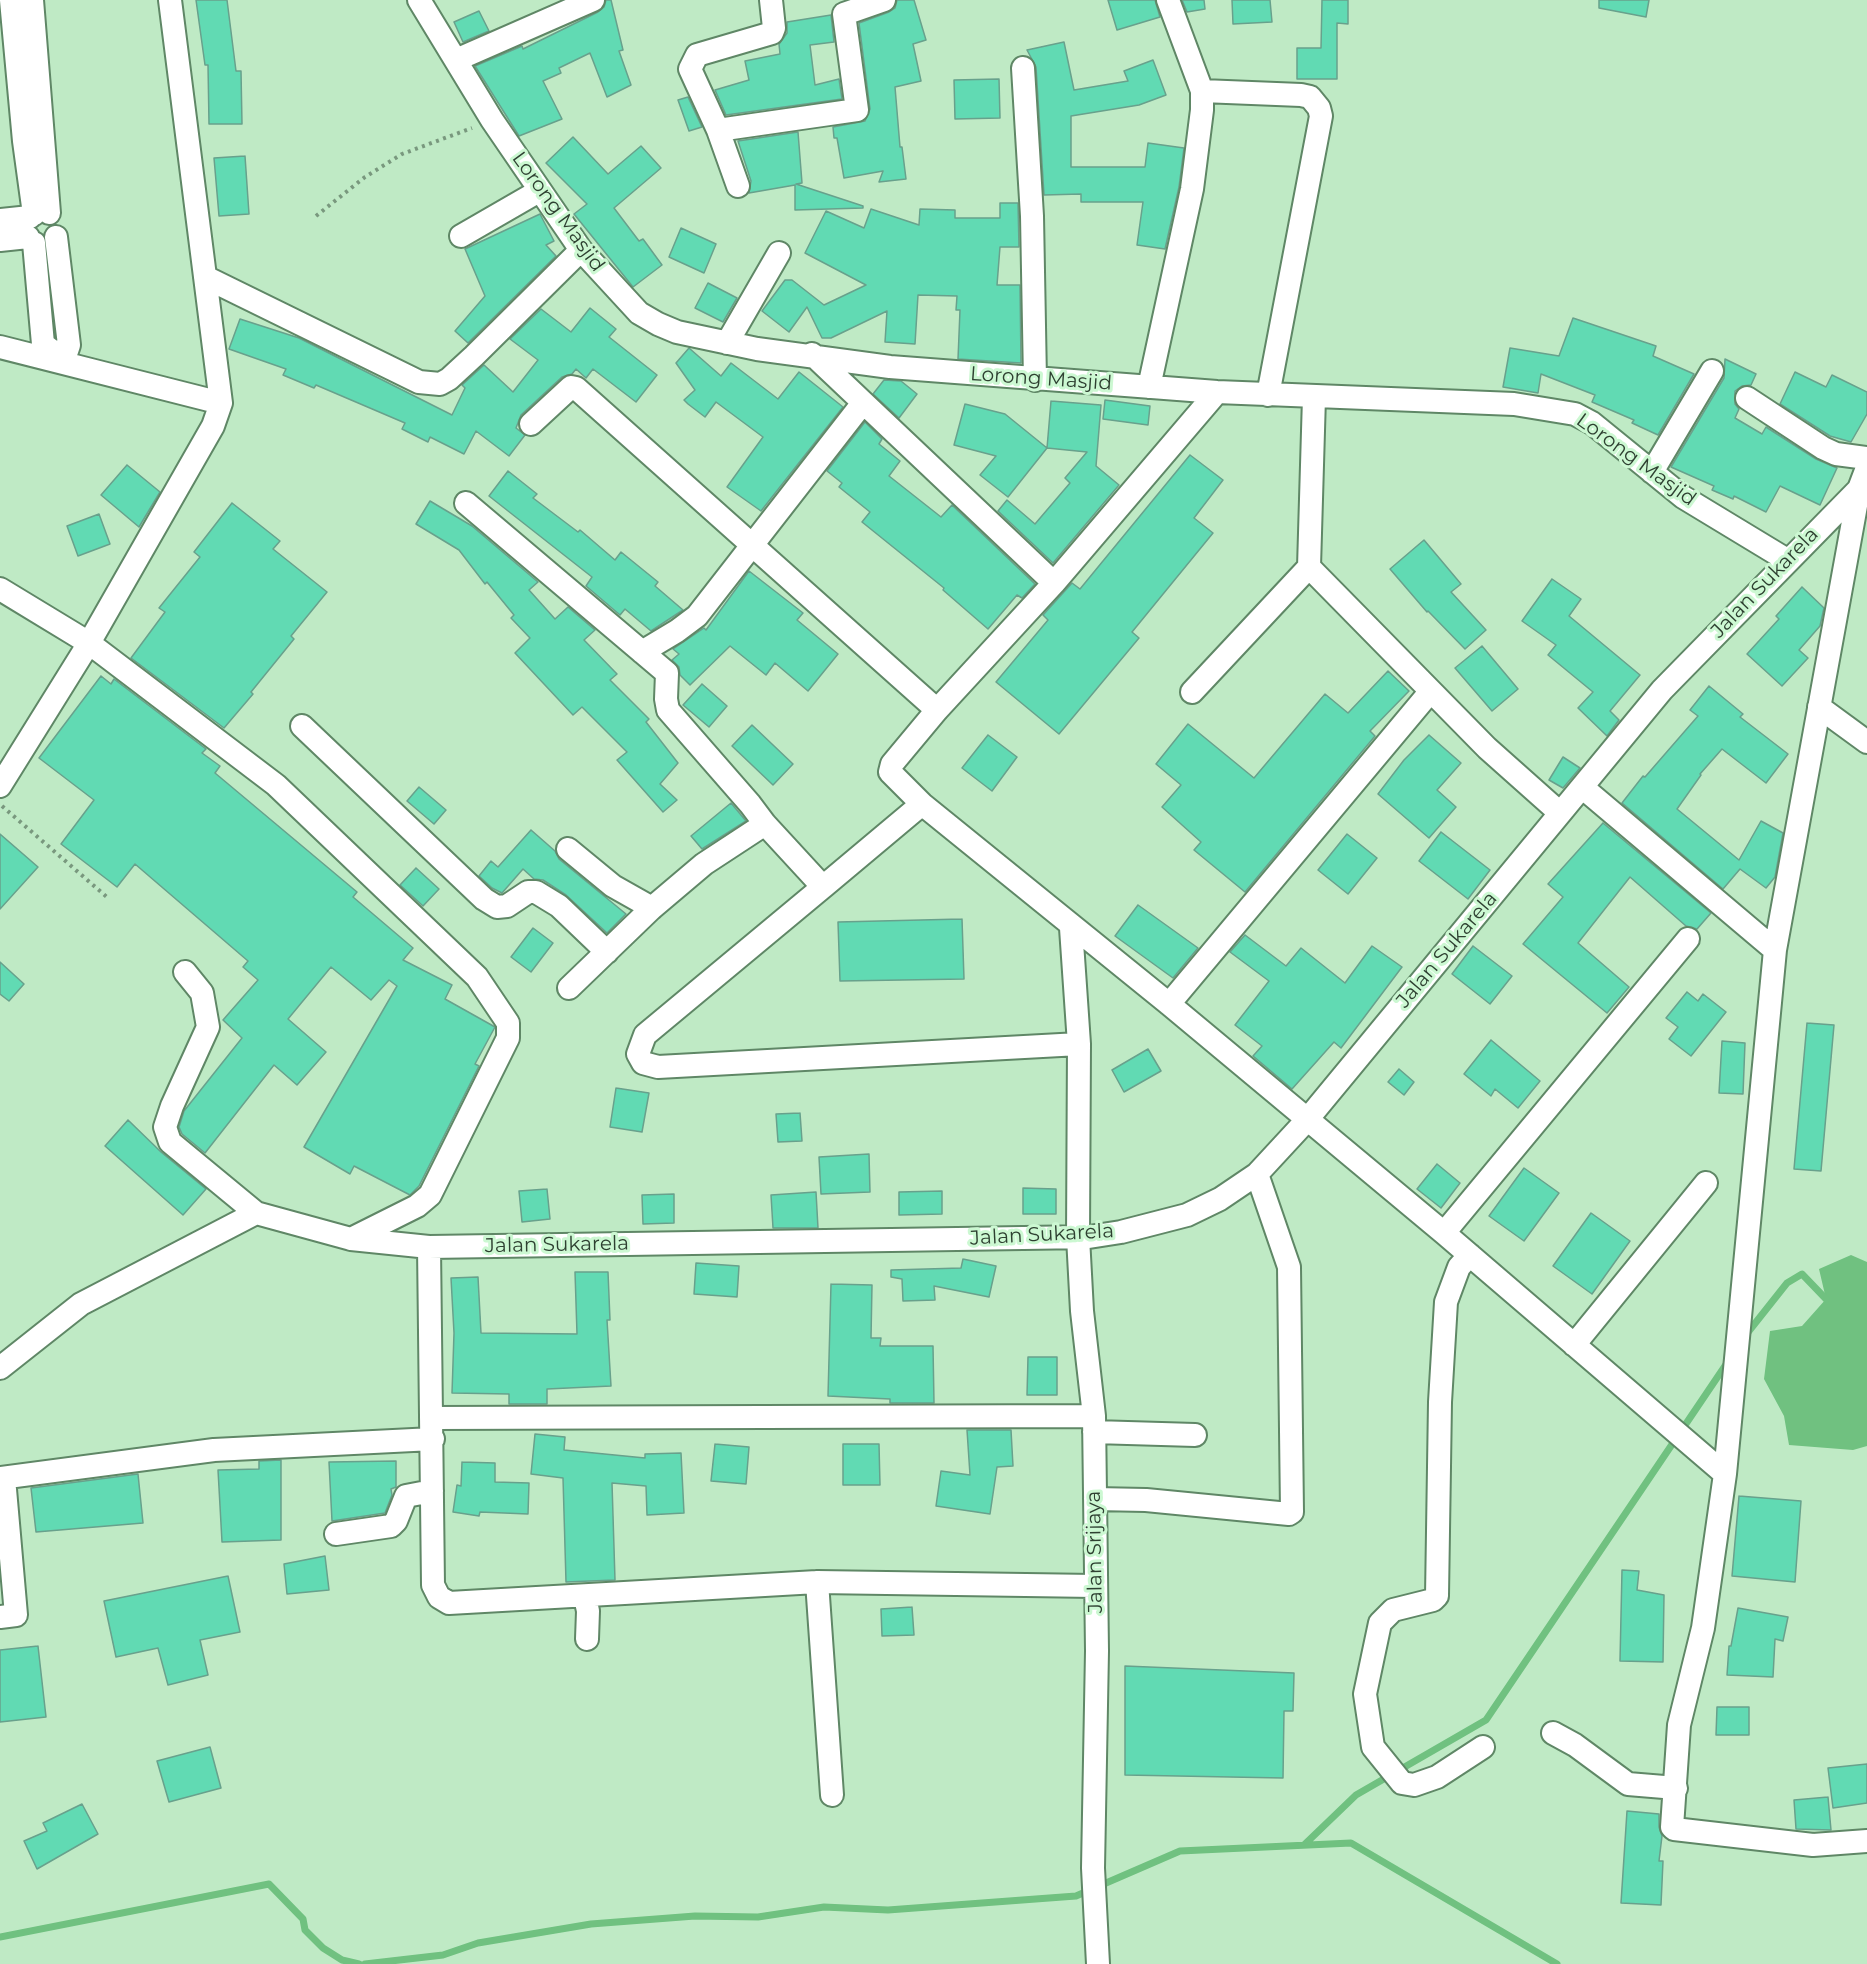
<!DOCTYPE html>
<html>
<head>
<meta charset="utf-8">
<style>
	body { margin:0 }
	canvas { display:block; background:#bfeac5 }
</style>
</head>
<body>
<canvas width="1867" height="1964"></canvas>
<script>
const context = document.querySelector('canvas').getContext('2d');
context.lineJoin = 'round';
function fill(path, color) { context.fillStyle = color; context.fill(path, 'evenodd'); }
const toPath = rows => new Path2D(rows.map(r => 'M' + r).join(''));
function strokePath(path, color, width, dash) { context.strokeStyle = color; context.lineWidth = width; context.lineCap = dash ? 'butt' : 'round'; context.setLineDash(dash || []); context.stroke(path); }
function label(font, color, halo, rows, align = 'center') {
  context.font = font + ' Montserrat,sans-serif'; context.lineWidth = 6; context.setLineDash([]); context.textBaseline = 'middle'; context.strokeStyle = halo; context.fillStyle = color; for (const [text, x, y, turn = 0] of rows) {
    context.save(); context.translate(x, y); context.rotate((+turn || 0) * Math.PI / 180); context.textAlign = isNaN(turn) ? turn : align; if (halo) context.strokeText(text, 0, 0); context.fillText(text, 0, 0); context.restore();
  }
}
fill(toPath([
	[1851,1255,1867,1262,1867,1446,1853,1450,1789,1445,1784,1416,1764,1379,1770,1331,1802,1326,1826,1299,1819,1269]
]), '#70c180');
strokePath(toPath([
	[1745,1336,1787,1283,1802,1274,1826,1299],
	[1304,1845,1356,1795,1486,1720,1729,1360],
	[0,1937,269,1884,303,1919,305,1930,323,1948,342,1960,359,1964],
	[365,1964,443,1955,478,1943,591,1924,695,1916,758,1917,824,1907,888,1910,1076,1896,1180,1851,1351,1843,1557,1964]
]), '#70c180', 7);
const building = toPath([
	[196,0,227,0,236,71,241,71,242,124,209,124,208,65,205,65,196,0],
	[606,0,611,0,623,50,619,51,631,85,607,97,590,53,559,68,561,73,543,81,562,119,519,136,475,66,522,46,523,49,598,12,604,7,606,0],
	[897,0,914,0,926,40,913,44,921,81,895,87,900,147,902,147,906,179,879,182,883,171,844,178,837,138,834,138,833,127,865,121,870,109,859,23,889,12,895,8,897,0],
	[1108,0,1155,0,1160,17,1117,30,1108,0],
	[1182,0,1204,0,1205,9,1187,12,1182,0],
	[1232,0,1270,0,1272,22,1233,24,1232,0],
	[1322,0,1348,0,1348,24,1337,23,1337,79,1297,79,1297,48,1321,48,1322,0],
	[1599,0,1649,0,1646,17,1599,8,1599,0],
	[479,11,489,31,463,42,454,22,479,11],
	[831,15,834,42,810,45,815,85,839,79,842,99,726,115,715,90,749,80,745,61,780,54,779,44,787,33,787,22,831,15],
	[1064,42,1074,90,1128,81,1124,71,1153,60,1166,95,1139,105,1071,116,1071,167,1145,167,1148,143,1184,148,1179,187,1165,249,1137,245,1143,202,1081,202,1081,194,1044,195,1036,67,1027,50,1064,42],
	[999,79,1000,118,955,119,954,80,999,79],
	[688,97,702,127,689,131,678,100,688,97],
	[798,132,802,183,796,184,863,206,863,208,795,210,795,185,749,193,751,181,738,141,798,132],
	[573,137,608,174,641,146,661,168,614,208,639,241,643,239,662,265,633,287,574,214,587,204,546,163,573,137],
	[245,156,249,214,219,216,214,158,245,156],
	[1000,203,1018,203,1019,247,1000,247,997,285,1020,285,1021,363,958,359,960,310,956,310,957,296,918,295,915,344,885,342,887,311,831,338,822,338,807,307,789,332,762,311,785,280,792,280,824,305,866,285,805,253,826,211,864,228,871,209,919,225,920,209,955,210,955,218,1000,218,1000,203],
	[540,214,554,241,546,245,556,256,468,343,455,331,485,296,465,249,540,214],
	[681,228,716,244,704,273,669,257,681,228],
	[708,283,737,298,723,322,695,308,708,283],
	[590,308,616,329,609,337,657,375,636,402,593,369,586,378,576,369,572,374,562,377,521,415,516,428,525,435,509,456,476,431,464,454,430,437,428,442,402,429,405,423,316,385,314,388,283,375,286,369,229,349,240,319,299,338,452,415,465,388,462,385,484,365,513,392,538,360,510,339,541,309,571,332,590,308],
	[1573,318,1656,346,1653,356,1694,374,1658,435,1632,423,1634,420,1592,402,1595,395,1541,374,1538,393,1503,387,1510,348,1559,356,1573,318],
	[689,348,721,376,731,363,778,399,799,372,843,407,761,511,727,487,763,437,716,402,705,417,688,404,684,400,695,390,676,363,689,348],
	[1725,359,1756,374,1751,385,1742,386,1735,391,1735,404,1739,409,1735,418,1762,434,1766,427,1816,459,1837,468,1820,505,1780,486,1766,512,1734,496,1733,499,1712,490,1714,486,1671,467,1724,378,1725,359],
	[1795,372,1826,387,1832,375,1867,392,1867,414,1851,442,1830,436,1780,404,1795,372],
	[884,380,901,381,917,394,899,418,873,394,884,380],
	[1105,400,1150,406,1148,425,1103,419,1105,400],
	[1051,401,1101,405,1096,466,1119,485,1053,563,998,511,1007,500,1035,524,1070,483,1065,478,1087,452,1047,448,1051,401],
	[965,404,1005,414,1047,448,1008,497,980,475,996,456,954,445,965,404],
	[865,422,882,439,879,444,900,461,889,476,941,517,952,505,1035,584,1022,598,1017,595,988,629,943,590,944,588,862,522,870,512,839,487,842,483,827,471,865,422],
	[1190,455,1223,480,1194,518,1213,533,1132,632,1139,638,1059,734,996,682,1048,620,1043,615,1072,583,1080,589,1190,455],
	[127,465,160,492,139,527,101,495,127,465],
	[508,471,537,494,533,498,578,532,580,530,615,560,621,552,658,582,655,586,683,610,651,631,625,609,620,615,586,586,592,577,489,496,508,471],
	[430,501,472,526,538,582,529,590,555,619,568,607,595,630,584,640,617,674,610,680,649,719,646,722,678,763,660,784,677,800,663,812,617,760,627,752,582,707,573,715,515,653,530,638,511,618,514,615,487,582,485,584,459,550,416,524,430,501],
	[232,503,280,541,273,549,327,592,291,636,294,639,251,692,253,694,224,728,131,658,165,612,159,608,200,557,194,552,232,503],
	[99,514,110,544,78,556,67,526,99,514],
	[1424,540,1461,584,1451,592,1486,630,1465,649,1428,611,1427,612,1390,569,1424,540],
	[749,571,803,613,797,620,838,654,808,691,775,663,766,675,730,646,690,685,680,675,679,667,672,660,679,654,673,649,704,628,706,630,749,571],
	[1552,579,1581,599,1569,616,1640,675,1610,711,1619,720,1607,736,1578,708,1593,692,1548,655,1556,645,1522,621,1552,579],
	[1802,587,1824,608,1820,626,1799,650,1808,658,1782,686,1747,654,1779,619,1776,616,1802,587],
	[1482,646,1518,689,1492,711,1455,668,1482,646],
	[1388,671,1409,691,1370,731,1375,736,1245,892,1194,850,1201,842,1162,807,1181,785,1156,764,1188,724,1254,778,1325,694,1348,713,1388,671],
	[101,676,111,684,114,679,206,749,202,753,220,766,215,773,357,892,353,897,413,948,403,960,452,985,445,999,495,1027,475,1064,479,1066,419,1186,410,1195,354,1166,350,1174,304,1147,397,986,389,980,371,1000,331,967,288,1019,326,1052,297,1085,274,1065,205,1153,182,1134,179,1127,184,1111,242,1038,223,1020,258,980,243,967,248,961,135,864,117,887,61,844,94,800,39,758,101,676],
	[702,684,727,706,709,727,683,705,702,684],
	[1709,686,1743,714,1740,717,1788,754,1766,783,1722,749,1700,774,1701,775,1677,809,1739,860,1761,821,1783,833,1775,877,1766,888,1740,869,1723,889,1622,803,1643,776,1645,777,1698,716,1690,710,1709,686],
	[752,725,793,764,773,785,732,746,752,725],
	[988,735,1017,757,992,791,962,768,988,735],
	[1429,735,1461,763,1437,790,1456,807,1429,838,1378,794,1404,760,1429,735],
	[1563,757,1580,768,1563,788,1549,780,1563,757],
	[419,787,446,810,434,824,407,801,419,787],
	[731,803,746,821,702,849,691,836,731,803],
	[1603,823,1711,913,1697,929,1686,926,1630,877,1578,943,1629,987,1607,1013,1523,944,1563,897,1548,884,1603,823],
	[531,830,555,851,559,859,626,914,607,933,566,895,543,880,534,879,523,869,502,893,492,888,479,876,491,861,498,867,531,830],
	[1441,832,1490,870,1468,899,1419,861,1441,832],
	[0,834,38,867,0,909,0,834],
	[1347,834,1377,858,1348,894,1318,870,1347,834],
	[416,868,439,889,423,906,400,885,416,868],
	[1138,905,1198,948,1173,978,1115,936,1138,905],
	[962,919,964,979,840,981,838,922,962,919],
	[533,928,553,943,531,972,511,957,533,928],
	[1245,935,1286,966,1301,948,1345,983,1372,946,1402,967,1341,1048,1334,1042,1292,1089,1253,1056,1262,1046,1235,1025,1269,981,1230,952,1245,935],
	[1473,946,1512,976,1490,1004,1452,974,1473,946],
	[0,962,24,984,9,1001,0,994,0,962],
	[1687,992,1698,1001,1703,994,1726,1012,1691,1056,1669,1039,1678,1027,1666,1018,1687,992],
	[1807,1023,1834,1025,1821,1171,1794,1169,1807,1023],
	[1491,1040,1540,1081,1518,1108,1495,1089,1491,1096,1464,1074,1491,1040],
	[1722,1041,1745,1043,1743,1094,1719,1093,1722,1041],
	[1148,1049,1161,1071,1124,1092,1112,1070,1148,1049],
	[1399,1069,1414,1082,1404,1095,1388,1082,1399,1069],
	[616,1088,649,1093,642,1132,610,1127,616,1088],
	[800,1113,802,1141,778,1142,776,1114,800,1113],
	[128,1120,161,1152,206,1189,183,1215,105,1146,128,1120],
	[869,1154,870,1192,821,1194,819,1157,869,1154],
	[1437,1164,1460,1183,1441,1208,1417,1189,1437,1164],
	[1524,1168,1559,1193,1524,1241,1489,1216,1524,1168],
	[1023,1188,1056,1189,1056,1214,1023,1214,1023,1188],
	[547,1189,550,1219,522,1222,519,1191,547,1189],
	[942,1191,942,1214,899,1215,899,1192,942,1191],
	[816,1192,818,1228,773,1228,771,1195,816,1192],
	[674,1194,674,1223,643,1224,642,1195,674,1194],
	[1591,1213,1630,1241,1592,1294,1553,1266,1591,1213],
	[963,1259,996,1266,989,1297,934,1286,935,1300,903,1301,902,1279,891,1277,891,1270,961,1268,963,1259],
	[696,1263,739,1266,737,1297,694,1294,696,1263],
	[575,1272,608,1272,610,1320,607,1320,611,1386,547,1389,547,1404,509,1404,509,1394,452,1393,454,1333,451,1278,478,1277,481,1333,577,1334,575,1272],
	[831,1284,872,1285,871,1338,881,1338,880,1346,933,1346,934,1403,890,1403,890,1399,828,1396,831,1284],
	[1028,1357,1057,1357,1057,1395,1027,1395,1028,1357],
	[967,1430,1011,1430,1013,1466,997,1467,990,1514,936,1506,941,1471,970,1475,967,1430],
	[535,1434,565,1437,564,1450,645,1458,645,1454,681,1453,684,1513,647,1515,646,1486,612,1483,615,1580,566,1582,563,1478,531,1474,535,1434],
	[715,1444,749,1447,746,1484,711,1481,715,1444],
	[843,1444,879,1444,880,1485,843,1485,843,1444],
	[281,1460,281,1540,222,1542,218,1470,259,1469,259,1461,281,1460],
	[396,1461,396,1487,391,1489,392,1495,385,1513,332,1521,329,1462,396,1461],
	[462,1462,495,1463,495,1482,529,1483,528,1514,480,1512,479,1516,453,1512,457,1485,461,1486,462,1462],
	[138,1474,143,1523,36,1532,31,1488,138,1474],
	[1739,1496,1801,1501,1795,1582,1732,1576,1739,1496],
	[325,1556,329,1590,287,1594,284,1564,325,1556],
	[1622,1570,1639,1571,1637,1590,1664,1595,1663,1662,1620,1661,1622,1570],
	[228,1576,240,1632,200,1640,208,1675,168,1685,158,1648,116,1657,104,1601,228,1576],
	[912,1607,914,1635,882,1636,881,1609,912,1607],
	[1738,1608,1788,1617,1783,1641,1775,1639,1773,1677,1727,1675,1729,1646,1731,1646,1738,1608],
	[38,1646,46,1717,0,1722,0,1650,38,1646],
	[1125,1666,1294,1673,1293,1711,1284,1711,1283,1778,1125,1775,1125,1666],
	[1717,1707,1749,1707,1749,1735,1716,1735,1717,1707],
	[210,1747,221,1788,169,1802,157,1761,210,1747],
	[1867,1764,1867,1803,1833,1808,1828,1768,1867,1764],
	[1828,1797,1831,1830,1796,1829,1794,1800,1828,1797],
	[82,1804,98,1834,37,1869,24,1841,47,1831,43,1823,82,1804],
	[1627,1811,1659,1814,1659,1827,1662,1836,1659,1861,1663,1861,1661,1905,1621,1903,1627,1811]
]);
fill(building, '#61dab3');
strokePath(building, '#68a18c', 1.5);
const minor = toPath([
	[11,0,24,141,34,214],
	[32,0,49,213],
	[419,0,492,120,581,250,639,313,658,324,677,332,757,349,890,367,1217,392,1514,404,1575,414,1592,423,1683,497,1787,560],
	[456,60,593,0],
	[1023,68,1032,216,1035,380],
	[1202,91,1301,95,1310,97,1319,108,1321,116,1268,395],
	[718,130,857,110,844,14,884,0],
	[738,186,718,130,690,69,697,55,772,33,774,28,771,0],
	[0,220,30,217],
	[461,236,539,191],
	[0,240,28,237],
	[34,243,43,344,52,351,62,352,67,351,69,345,56,237],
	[205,277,419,382,440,384,449,379,474,356,581,250],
	[727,343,779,253],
	[0,347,221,403],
	[812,354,1054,583],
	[1149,387,1192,189,1202,110,1202,91,1168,0],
	[1217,392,1054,583,937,710,892,764,890,772,922,804,1169,1004,1444,1233,1725,1474],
	[1314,397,1309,567,1487,748,1560,813],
	[1747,398,1823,448,1836,454,1867,458],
	[531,424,571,387,576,388,937,710],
	[1652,472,1712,371],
	[1859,489,1775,950,1725,1474,1703,1628,1679,1725,1672,1827,1674,1829,1813,1845,1867,1841],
	[466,503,667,673,666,699,668,710,750,804,765,824,823,887,922,804],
	[0,589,89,643,276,785,477,977,508,1023,508,1038,430,1195,417,1206,351,1239],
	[642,652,677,631,697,616,862,404],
	[1192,692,1309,567],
	[1819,707,1867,742],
	[302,726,484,899,497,907,507,906,528,892,536,892,559,906,607,952],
	[0,786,89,643,213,426,221,403,170,0],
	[1582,787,1775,950],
	[568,849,613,886,652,908],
	[823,887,645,1035,638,1054,643,1063,658,1067,1079,1044],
	[1071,928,1079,1044,1078,1237,1082,1311,1094,1416,1097,1651,1093,1868,1098,1964],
	[185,972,202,993,208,1027,172,1106,165,1127,170,1142,256,1213],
	[569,988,652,908,704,864,765,824],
	[1169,1004,1430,692],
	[1444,1233,1688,939],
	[429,1247,433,1585,439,1597,449,1603,817,1582,1095,1586],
	[1470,1255,1459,1267,1446,1302,1440,1402,1437,1596,1433,1600,1393,1610,1380,1623,1365,1694,1373,1747,1402,1783,1414,1785,1437,1777,1483,1747],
	[1574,1345,1706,1183],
	[0,1368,81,1304,256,1213,351,1239,429,1247,1089,1237,1121,1232,1187,1215,1220,1199,1257,1174,1306,1121,1662,690,1859,489,1867,468],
	[433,1418,1094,1416],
	[1094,1432,1195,1435],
	[0,1478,214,1450,433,1439],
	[1095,1499,1146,1500,1289,1514,1292,1512,1289,1267,1257,1174],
	[336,1534,391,1526,396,1521,406,1496,432,1491],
	[817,1582,832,1795],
	[585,1597,588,1611,587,1639],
	[0,1617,16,1615,4,1478],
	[1553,1733,1575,1745,1628,1784,1676,1788]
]);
strokePath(minor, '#5f8766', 26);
strokePath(toPath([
	[316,216,365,177,402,154,472,128],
	[2,806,108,898]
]), '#79987e', 4, [3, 4.5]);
strokePath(minor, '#fff', 22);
label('20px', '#2e4031', '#ccf8d2', [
	["Lorong Masjid",558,212,54],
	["Lorong Masjid",1041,379,4],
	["Lorong Masjid",1636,460,36],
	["Jalan Sukarela",1765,583,-46],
	["Jalan Sukarela",1447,950,-50],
	["Jalan Sukarela",1042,1235,-3],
	["Jalan Sukarela",557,1245,-1],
	["Jalan Srijaya",1095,1552,-91]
]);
</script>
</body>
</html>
